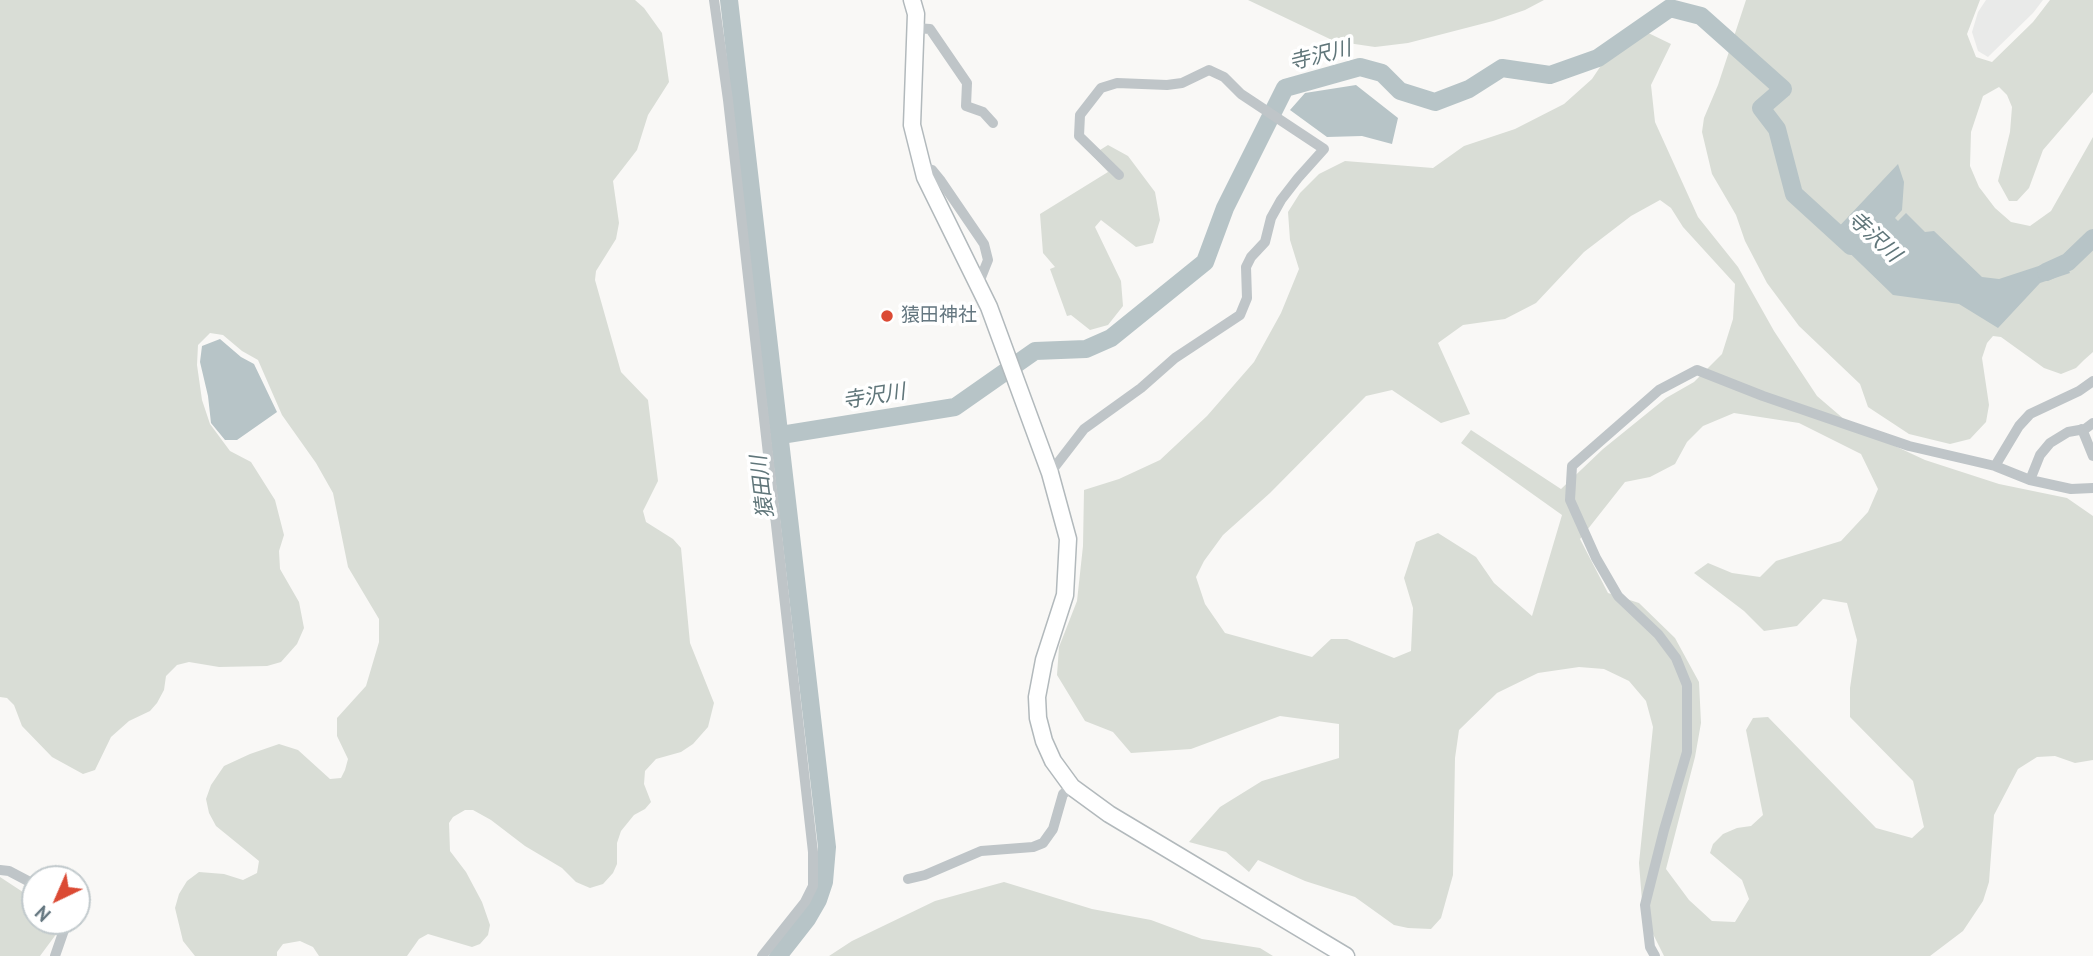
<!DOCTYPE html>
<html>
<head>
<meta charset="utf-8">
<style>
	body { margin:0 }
	#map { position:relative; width:2093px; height:956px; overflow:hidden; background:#f9f8f6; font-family:"PT Sans",sans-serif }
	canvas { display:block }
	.north { position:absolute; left:21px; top:865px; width:70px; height:70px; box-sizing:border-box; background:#fff; border:2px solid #c1c9cc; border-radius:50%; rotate:224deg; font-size:19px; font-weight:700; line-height:28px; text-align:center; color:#657780 }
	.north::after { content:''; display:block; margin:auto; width:24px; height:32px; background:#db4a34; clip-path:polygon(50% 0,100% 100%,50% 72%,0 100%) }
</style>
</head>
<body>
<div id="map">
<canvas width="2093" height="956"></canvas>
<div class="north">N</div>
</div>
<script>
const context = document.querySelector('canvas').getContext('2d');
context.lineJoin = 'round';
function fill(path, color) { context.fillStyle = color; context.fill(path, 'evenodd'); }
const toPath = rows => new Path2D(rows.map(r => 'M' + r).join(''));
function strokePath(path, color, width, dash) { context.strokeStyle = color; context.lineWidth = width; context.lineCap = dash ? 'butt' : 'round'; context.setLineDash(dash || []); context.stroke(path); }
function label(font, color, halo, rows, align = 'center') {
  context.font = font + ' "PT Sans","Noto Sans JP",sans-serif'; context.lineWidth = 7; context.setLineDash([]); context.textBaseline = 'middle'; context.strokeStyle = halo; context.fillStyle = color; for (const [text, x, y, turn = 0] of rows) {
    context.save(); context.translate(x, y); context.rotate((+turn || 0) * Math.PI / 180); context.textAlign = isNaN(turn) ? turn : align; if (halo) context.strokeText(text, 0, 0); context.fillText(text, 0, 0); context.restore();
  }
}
fill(toPath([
	[1986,0,2043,0,2033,13,1988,57,1978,51,1972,32,1978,12]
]), '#e9eae9');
fill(toPath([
	[0,0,635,0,644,8,662,33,669,82,648,115,637,150,613,181,619,223,616,239,596,271,595,280,621,372,648,400,658,481,643,511,646,522,673,539,681,548,690,643,714,703,708,727,693,744,681,752,656,759,645,771,644,784,651,802,645,809,634,815,621,831,617,843,617,864,613,873,603,884,590,888,576,882,562,868,525,846,491,820,473,810,465,810,453,817,449,823,450,851,466,872,482,902,490,925,488,935,480,944,472,947,428,934,419,939,407,956,319,956,313,947,300,941,283,944,277,952,277,956,195,956,183,941,175,908,179,894,187,881,199,872,224,874,243,880,257,873,259,861,216,826,209,813,206,799,211,785,224,766,250,754,279,744,298,750,330,779,341,778,345,770,348,759,337,736,337,718,366,686,379,642,379,619,348,567,333,493,316,463,282,415,258,360,242,351,223,335,210,333,198,345,197,365,202,400,210,424,230,451,251,462,275,500,284,535,279,551,280,569,299,602,304,628,297,644,281,662,267,666,219,667,189,662,177,665,166,676,164,690,157,703,150,711,129,721,111,737,95,770,83,774,52,757,22,726,14,705,7,698,0,697],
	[1248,0,1544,0,1525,10,1493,21,1408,43,1375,47,1334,41],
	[1746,0,1980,0,1967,34,1976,57,1992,62,2033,22,2050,0,2093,0,2093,92,2043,150,2029,188,2017,201,2009,201,1998,181,2010,132,2012,107,2007,95,1999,87,1983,96,1971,132,1970,166,1979,187,1995,208,2011,222,2030,226,2051,211,2093,137,2093,352,2084,360,2076,368,2061,374,2044,368,2001,337,1993,336,1987,343,1982,358,1989,405,1986,422,1970,439,1950,444,1909,434,1868,407,1860,384,1799,326,1767,283,1745,241,1736,215,1712,174,1702,132,1704,118,1718,85],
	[1638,28,1671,44,1651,85,1655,122,1698,217,1738,267,1774,331,1817,396,1852,426,1925,460,1999,484,2067,498,2093,516,2093,760,2075,763,2055,756,2037,757,2018,769,1994,815,1989,882,1983,901,1963,931,1930,956,1664,956,1643,914,1639,863,1653,727,1646,701,1629,681,1604,669,1579,667,1538,673,1497,693,1459,730,1455,758,1453,875,1441,918,1431,929,1408,928,1394,925,1355,897,1305,881,1258,860,1249,872,1226,852,1189,842,1220,807,1262,781,1339,758,1339,724,1280,716,1191,749,1131,753,1113,732,1085,721,1057,675,1059,647,1077,601,1083,546,1084,490,1119,479,1160,460,1207,416,1254,362,1281,313,1299,269,1290,240,1288,212,1300,193,1319,174,1345,161,1433,168,1464,146,1515,129,1564,104,1592,79,1616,43],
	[1660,200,1671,208,1683,227,1735,284,1733,319,1722,354,1694,382,1666,398,1603,449,1561,489,1471,430,1461,443,1562,515,1532,616,1494,583,1476,557,1438,533,1416,542,1404,578,1413,608,1411,651,1394,658,1347,639,1331,639,1312,657,1225,633,1205,604,1196,577,1204,561,1223,535,1270,493,1366,396,1392,390,1441,423,1470,414,1438,343,1463,325,1505,319,1536,303,1584,252,1631,216],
	[1734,413,1799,423,1861,454,1878,489,1868,512,1841,541,1776,561,1760,577,1732,573,1708,563,1694,573,1744,611,1764,631,1797,626,1823,599,1847,603,1857,640,1850,688,1850,717,1913,781,1924,827,1912,838,1876,828,1768,717,1753,718,1746,730,1763,815,1751,826,1737,828,1723,834,1713,844,1710,853,1742,880,1749,899,1735,922,1712,921,1689,900,1666,869,1695,757,1701,723,1699,682,1675,638,1639,603,1608,593,1580,539,1625,482,1650,477,1675,464,1687,442,1703,426],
	[1108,145,1128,156,1155,192,1160,220,1153,243,1136,247,1101,220,1095,227,1121,281,1123,306,1108,325,1090,330,1071,315,1067,316,1050,269,1055,267,1043,253,1040,214,1108,172,1092,155],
	[0,877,35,900,35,921,52,922,57,933,40,956,0,956],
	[1004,882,1092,909,1151,920,1202,939,1260,948,1273,956,829,956,852,941,935,901]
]), '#d9ddd6');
fill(toPath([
	[1356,85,1398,118,1392,144,1362,136,1327,137,1290,110,1305,93],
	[1898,164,1904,182,1902,210,1895,218,1898,221,1906,213,1925,232,1934,231,1982,277,1999,279,2063,258,2070,273,2040,283,1998,328,1959,304,1893,295,1831,235],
	[220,339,241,357,254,364,277,412,237,440,225,440,211,423,208,396,200,362,202,346]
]), '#b7c4c7');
strokePath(toPath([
	[729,0,827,847,824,882,818,900,807,919,778,956],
	[2046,272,2068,262,2093,238],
	[781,435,955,407,1035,351,1086,349,1111,338,1205,262,1225,208,1285,88,1360,67,1382,73,1400,91,1435,102,1469,89,1502,68,1550,75,1598,58,1670,8,1701,16,1783,89,1761,108,1777,129,1794,194,1851,246]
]), '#b7c4c7', 18);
const secondary = toPath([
	[912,0,916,14,912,125,925,177,989,307,1050,473,1068,539,1065,595,1044,660,1037,697,1038,718,1044,741,1053,761,1072,787,1109,814,1346,956]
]);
strokePath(secondary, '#b2b9bc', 19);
strokePath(toPath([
	[714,0,728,100,813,852,813,886,805,902,762,956],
	[915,28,930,29,967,83,966,106,983,112,993,123],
	[923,167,932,170,941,181,984,244,988,260,978,285],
	[2082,429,2093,456],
	[1995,466,2019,426,2030,414,2079,391,2093,381],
	[1050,473,1084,429,1141,388,1175,358,1240,315,1247,298,1246,267,1251,257,1265,242,1271,218,1281,200,1298,178,1324,149,1241,94,1224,77,1209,70,1182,83,1167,85,1117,83,1101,88,1080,115,1079,136,1119,175],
	[2030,480,2040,455,2050,443,2068,432,2085,429,2093,423],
	[0,870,9,871,28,881,35,888],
	[908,879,925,875,981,851,1033,847,1043,843,1053,829,1063,794,1072,787],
	[55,956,64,930,62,921],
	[1655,956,1650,947,1645,905,1664,830,1687,752,1687,685,1676,658,1658,634,1618,596,1596,558,1570,500,1572,466,1659,390,1697,370,1763,396,1909,446,1995,466,2030,480,2071,489,2093,488]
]), '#bfc5c8', 10);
strokePath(secondary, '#fff', 16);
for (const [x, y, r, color] of [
	[887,316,7,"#db4a34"]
]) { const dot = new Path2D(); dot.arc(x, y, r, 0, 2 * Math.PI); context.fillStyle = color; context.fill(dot); strokePath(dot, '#fff', 2.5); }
label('19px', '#657780', '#fff', [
	["猿田神社",901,316]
], 'left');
label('italic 21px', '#60767a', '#fff', [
	["寺沢川",1320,56,-14],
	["寺沢川",1874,237,43],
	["寺沢川",874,397,-9],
	["猿田川",763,487,-97]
]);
</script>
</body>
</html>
